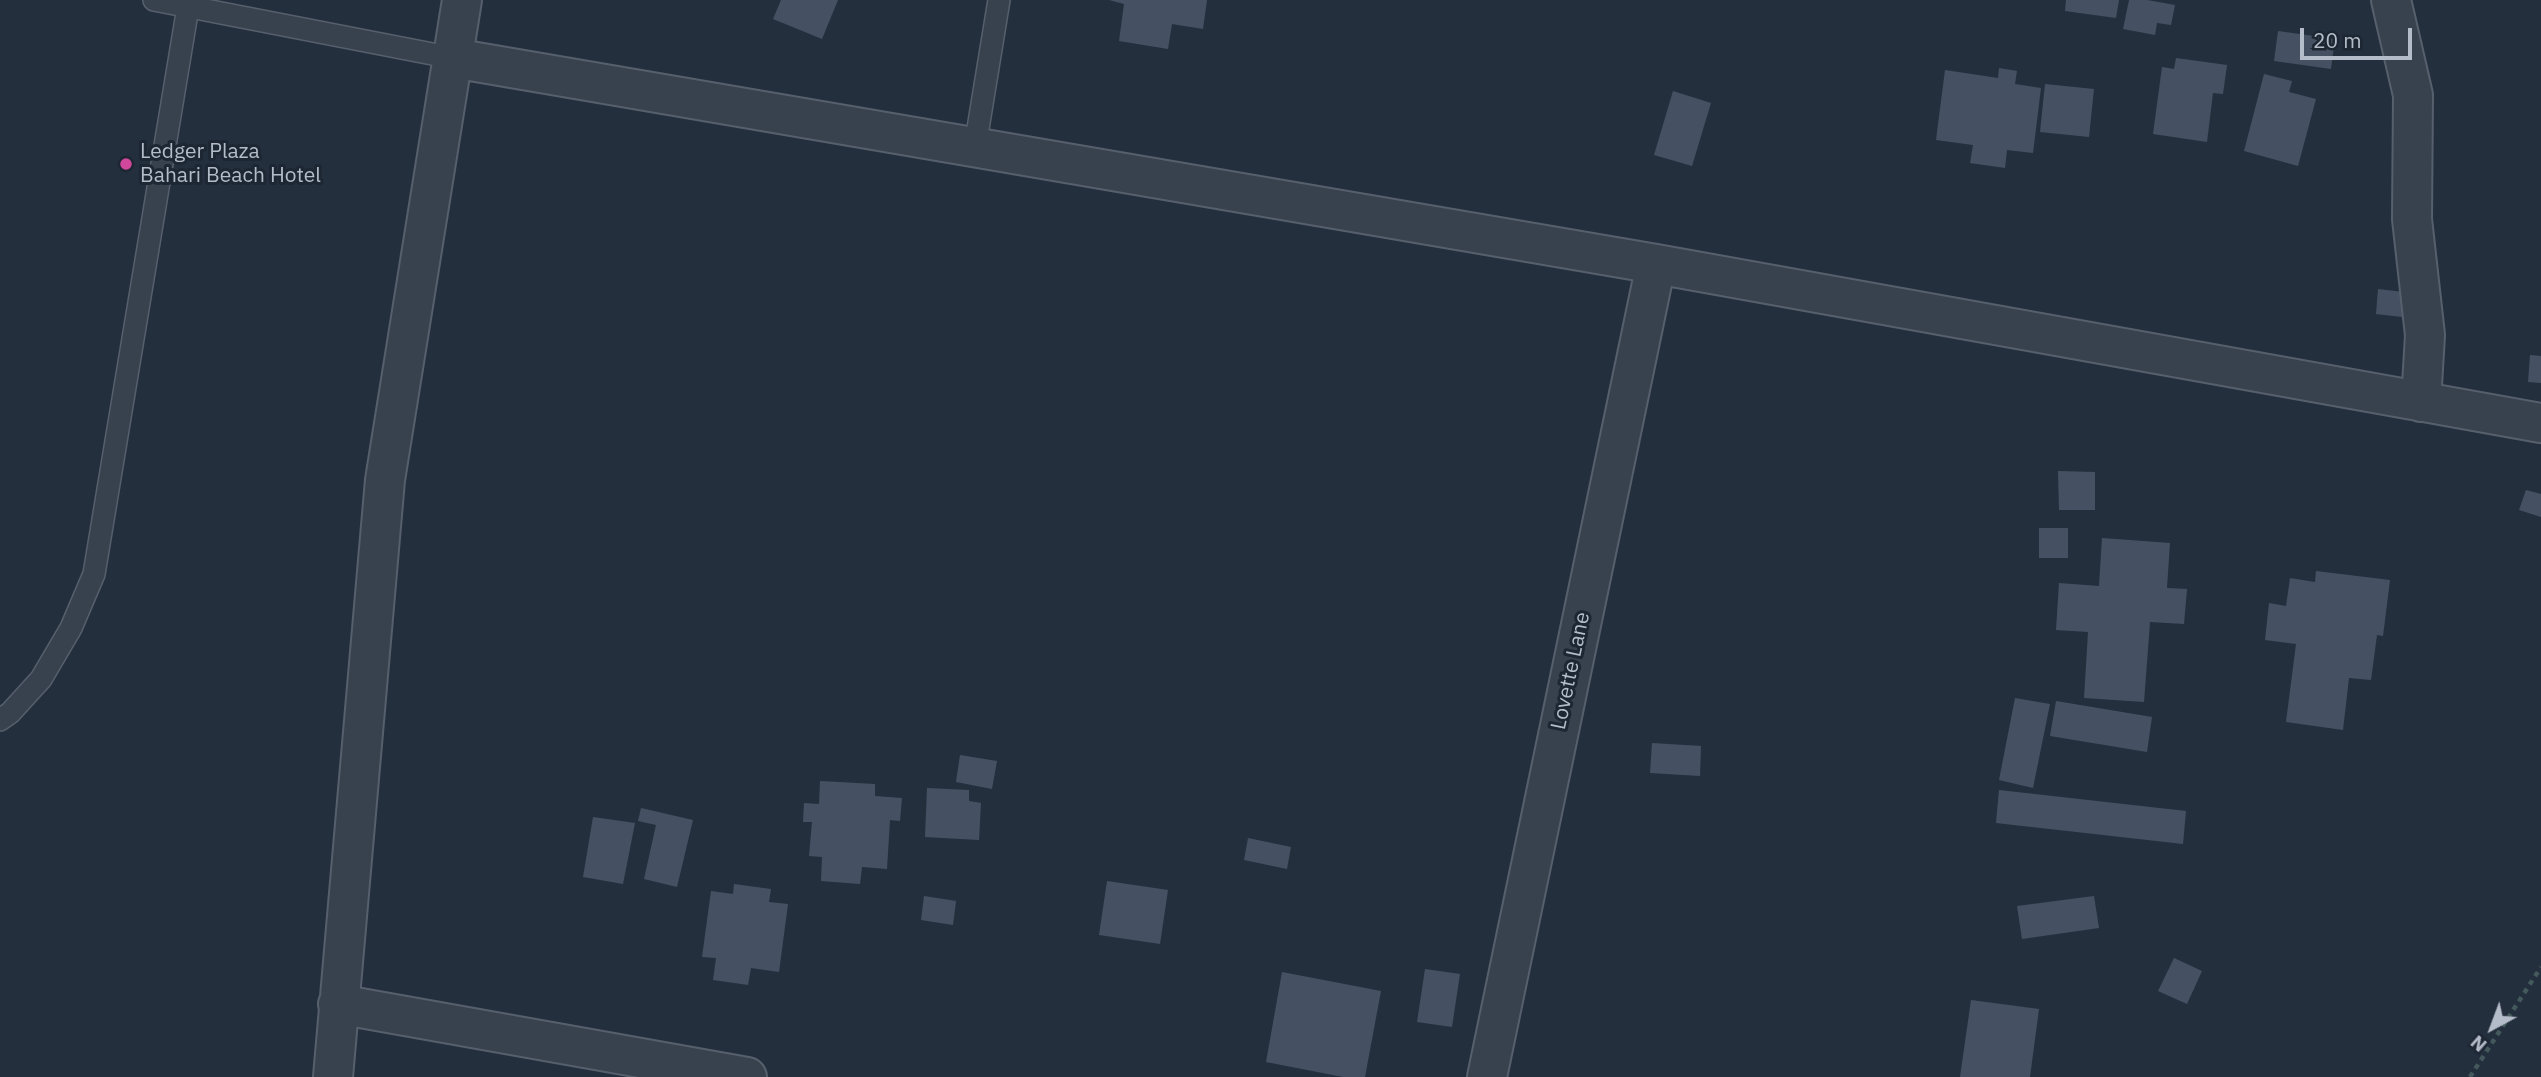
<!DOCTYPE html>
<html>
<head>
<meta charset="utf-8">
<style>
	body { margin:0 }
	#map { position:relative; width:2541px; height:1077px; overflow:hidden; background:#242f3e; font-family:"IBM Plex Sans",sans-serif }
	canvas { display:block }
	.north { position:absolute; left:2457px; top:993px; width:70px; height:70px; -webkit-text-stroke:5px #1d2633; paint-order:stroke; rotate:221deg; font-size:19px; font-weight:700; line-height:28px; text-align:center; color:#b4bcc9 }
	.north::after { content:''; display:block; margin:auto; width:24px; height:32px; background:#b4bcc9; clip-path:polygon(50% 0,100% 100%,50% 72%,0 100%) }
	.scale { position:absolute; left:2300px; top:28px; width:112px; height:32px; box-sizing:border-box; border:4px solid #b4bcc9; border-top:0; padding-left:9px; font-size:21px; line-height:24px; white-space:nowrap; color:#b4bcc9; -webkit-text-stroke:5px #1d2633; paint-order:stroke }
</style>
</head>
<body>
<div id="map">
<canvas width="2541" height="1077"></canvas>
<div class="north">N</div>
<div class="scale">20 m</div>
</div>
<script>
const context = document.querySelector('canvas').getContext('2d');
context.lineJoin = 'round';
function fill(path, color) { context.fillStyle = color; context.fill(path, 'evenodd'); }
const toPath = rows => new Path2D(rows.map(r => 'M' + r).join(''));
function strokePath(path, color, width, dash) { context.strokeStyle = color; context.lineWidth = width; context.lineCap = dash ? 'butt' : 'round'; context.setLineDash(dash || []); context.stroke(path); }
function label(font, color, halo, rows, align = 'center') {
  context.font = font + ' "IBM Plex Sans",sans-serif'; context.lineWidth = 6; context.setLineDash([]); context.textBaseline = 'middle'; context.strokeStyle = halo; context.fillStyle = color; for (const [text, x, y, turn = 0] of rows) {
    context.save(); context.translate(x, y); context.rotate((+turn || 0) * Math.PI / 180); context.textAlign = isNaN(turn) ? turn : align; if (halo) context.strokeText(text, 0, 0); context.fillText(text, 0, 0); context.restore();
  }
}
fill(toPath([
	[781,0,838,0,822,39,773,19],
	[1109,0,1207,0,1203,29,1172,24,1168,49,1119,41,1124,4],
	[2066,0,2119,0,2116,18,2065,11],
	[2129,0,2147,0,2175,5,2171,25,2157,23,2155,35,2123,29],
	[2278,31,2335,39,2331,69,2274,61],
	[2176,58,2227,65,2223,94,2213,93,2207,142,2153,134,2162,67,2174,69],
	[1999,68,2017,71,2015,84,2041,88,2033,153,2007,150,2005,168,1970,163,1973,145,1936,140,1945,70,1998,78],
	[2264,74,2292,81,2289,92,2316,99,2298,166,2244,151],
	[2045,84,2094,89,2089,137,2040,132],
	[1673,91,1711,103,1692,166,1654,155],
	[2378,289,2404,292,2402,317,2376,314],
	[2530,355,2541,356,2541,383,2528,382],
	[2058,471,2095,472,2095,510,2059,510],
	[2526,490,2541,494,2541,517,2519,510],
	[2039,528,2068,528,2068,558,2039,558],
	[2102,538,2170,543,2167,588,2187,589,2184,624,2150,622,2144,702,2084,698,2088,632,2056,630,2059,583,2099,586],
	[2316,571,2390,580,2383,636,2377,635,2371,680,2349,678,2343,730,2286,722,2296,644,2265,640,2269,603,2286,606,2290,578,2315,582],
	[2015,698,2050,704,2033,788,1999,780],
	[2056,701,2152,717,2147,752,2050,736],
	[1652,743,1701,746,1700,776,1650,773],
	[960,755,997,761,992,789,956,782],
	[820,781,875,784,875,796,902,798,900,821,890,820,887,869,862,867,860,884,821,881,822,857,809,856,812,822,803,822,804,803,819,804],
	[927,788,969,790,969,801,981,803,979,840,925,837],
	[1999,790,2186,811,2183,844,1996,823],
	[641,808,693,820,677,887,644,879,656,825,638,821],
	[593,817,635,823,623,884,583,877],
	[1248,838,1291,847,1287,869,1244,860],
	[1107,881,1168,890,1160,944,1099,935],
	[734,884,771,889,769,902,788,904,779,972,751,968,748,985,713,980,716,958,702,957,711,891,733,894],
	[924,896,956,901,953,925,921,920],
	[2094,896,2099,928,2022,939,2017,906],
	[2174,958,2202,971,2187,1004,2158,991],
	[1425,969,1460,974,1452,1027,1417,1022],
	[1282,972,1381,991,1365,1077,1343,1077,1266,1062],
	[1971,1000,2039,1009,2030,1077,1960,1077]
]), '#455162');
const service = toPath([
	[154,0,453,58],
	[975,147,999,0],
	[0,720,10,713,41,679,71,628,94,574,188,7]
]);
const minor = toPath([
	[2391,0,2413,95,2412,219,2425,335,2421,402],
	[453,58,1656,264,2541,423],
	[338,1004,747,1077],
	[333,1077,385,480,462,0],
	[1487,1077,1656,264]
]);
strokePath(service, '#565f6c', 24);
strokePath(minor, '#565f6c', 42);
strokePath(toPath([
	[2470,1077,2541,967]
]), '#44595c', 4.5, [5, 5]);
strokePath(service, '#38414e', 21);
strokePath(minor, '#38414e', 38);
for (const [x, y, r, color] of [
	[126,164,7,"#d1479c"]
]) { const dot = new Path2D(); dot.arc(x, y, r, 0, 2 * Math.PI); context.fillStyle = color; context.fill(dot); strokePath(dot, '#1d2633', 2.5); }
label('21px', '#b4bcc9', '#1d2633', [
	["Ledger Plaza",140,152],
	["Bahari Beach Hotel",140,176]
], 'left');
label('21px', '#b4bcc9', '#1d2633', [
	["Lovette Lane",1571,671,-78]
]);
</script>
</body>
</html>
